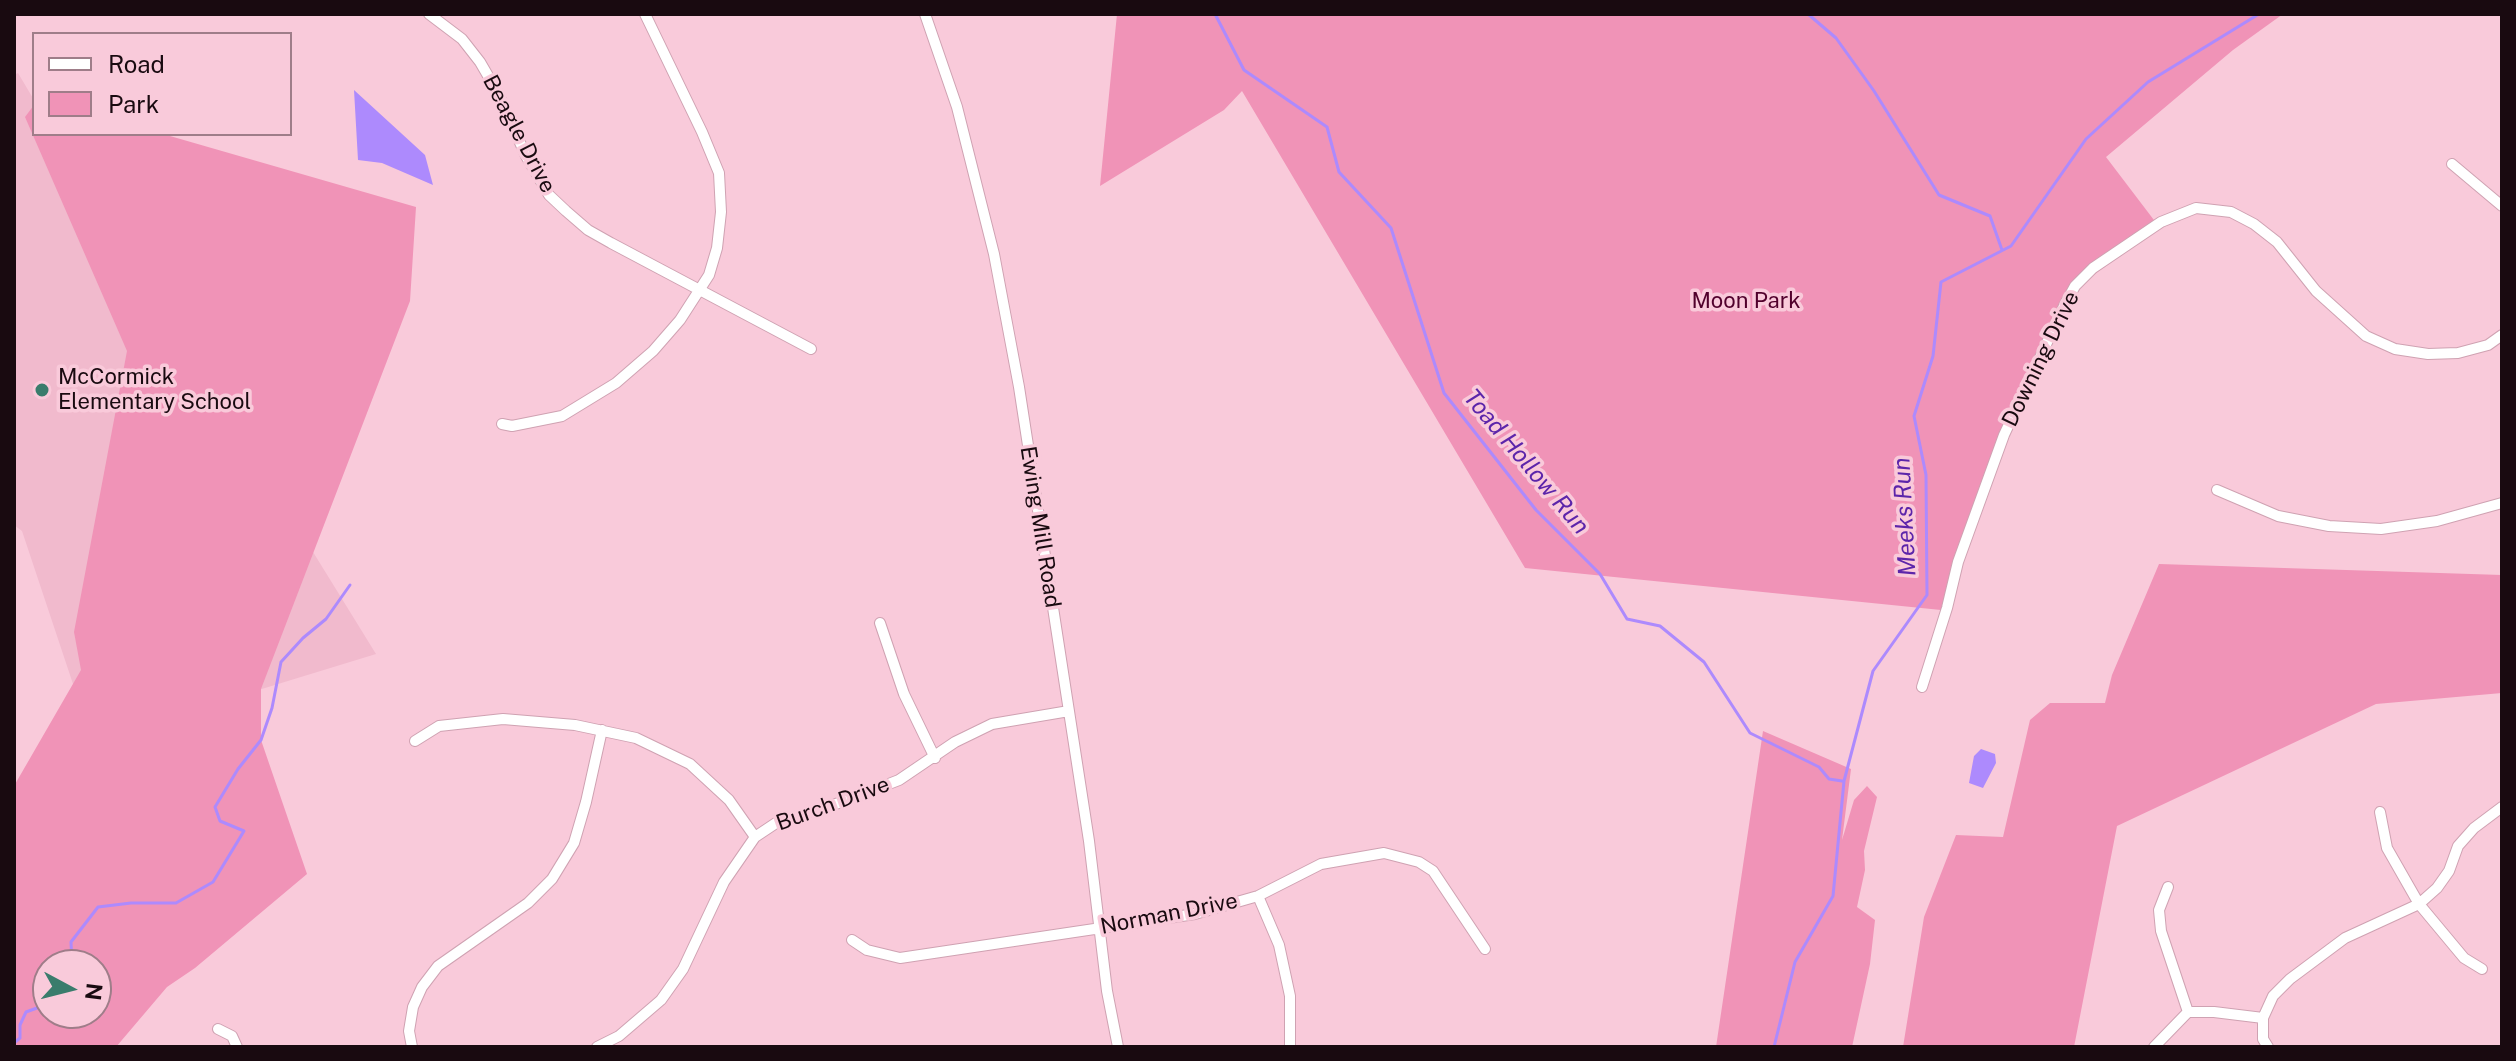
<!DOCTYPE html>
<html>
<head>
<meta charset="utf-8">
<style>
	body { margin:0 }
	#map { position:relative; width:2516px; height:1061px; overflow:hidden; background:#f9cada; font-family:"Public Sans",sans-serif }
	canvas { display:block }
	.frame { position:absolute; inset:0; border:16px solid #190a10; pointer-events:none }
	.legend { position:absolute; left:32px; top:32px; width:260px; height:104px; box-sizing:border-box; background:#f9cada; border:2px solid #9f7d89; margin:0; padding:10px 14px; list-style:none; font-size:24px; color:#190a10 }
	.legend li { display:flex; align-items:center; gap:16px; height:40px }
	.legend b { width:40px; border:2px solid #9f7d89 }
	.north { position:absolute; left:32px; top:949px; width:80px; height:80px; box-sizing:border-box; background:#f9cada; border:2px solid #9f7d89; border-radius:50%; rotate:97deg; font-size:22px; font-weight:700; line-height:32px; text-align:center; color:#190a10 }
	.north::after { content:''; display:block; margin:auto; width:28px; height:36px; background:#3a7c6c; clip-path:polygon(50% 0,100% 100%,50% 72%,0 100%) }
</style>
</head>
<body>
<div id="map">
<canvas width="2516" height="1061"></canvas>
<div class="frame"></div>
<ul class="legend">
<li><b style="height:10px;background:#fff"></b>Road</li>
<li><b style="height:22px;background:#f093b7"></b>Park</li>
</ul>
<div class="north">N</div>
</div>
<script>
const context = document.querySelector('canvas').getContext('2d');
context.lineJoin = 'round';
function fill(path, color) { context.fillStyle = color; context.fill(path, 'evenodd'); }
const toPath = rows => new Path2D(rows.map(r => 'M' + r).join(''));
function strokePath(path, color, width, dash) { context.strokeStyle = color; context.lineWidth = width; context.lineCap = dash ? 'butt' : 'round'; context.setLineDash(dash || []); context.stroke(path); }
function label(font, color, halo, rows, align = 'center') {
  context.font = font + ' "Public Sans",sans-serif'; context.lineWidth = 7; context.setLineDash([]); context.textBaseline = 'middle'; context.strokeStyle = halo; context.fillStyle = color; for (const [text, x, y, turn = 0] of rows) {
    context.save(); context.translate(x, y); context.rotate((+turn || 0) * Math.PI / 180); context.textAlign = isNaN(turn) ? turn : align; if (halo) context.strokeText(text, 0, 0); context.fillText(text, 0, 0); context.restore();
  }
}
fill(toPath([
	[18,73,34,100,34,134,55,134,376,654,92,741,22,531,14,525,14,75]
]), '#f1bacd');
fill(toPath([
	[1117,14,2283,14,2233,50,2106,157,2160,228,2065,295,1941,610,1525,568,1242,91,1224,110,1100,186],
	[34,105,34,134,163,134,416,207,410,301,261,689,261,740,307,874,195,968,167,987,116,1047,14,1047,14,786,81,670,74,632,127,351,25,117],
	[96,965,96,1013,48,1013,48,965],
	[2159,564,2502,575,2502,693,2376,704,2117,826,2074,1047,1903,1047,1924,917,1956,835,2003,837,2030,720,2050,703,2105,703,2112,675],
	[1763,731,1851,769,1842,840,1854,800,1867,786,1877,797,1864,851,1865,870,1857,907,1875,920,1870,964,1852,1047,1716,1047]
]), '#f093b7');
fill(toPath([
	[354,90,425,155,433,185,382,163,358,160],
	[1981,749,1995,754,1996,763,1983,788,1969,783,1974,756]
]), '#ad8afd');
strokePath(toPath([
	[1215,14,1244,70,1327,127,1339,172,1391,228,1444,393,1536,510,1600,574,1627,619,1660,626,1704,662,1750,733,1819,767,1829,779,1842,781],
	[1808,14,1836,38,1874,91,1939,195,1990,216,2002,250],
	[72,965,71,942,98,907,131,903,176,903,213,882,244,831,220,821,215,807,238,769,261,740,272,708,281,662,303,638,326,619,350,585],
	[14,1043,20,1038,20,1025,26,1012,48,1004],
	[1774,1047,1795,962,1833,896,1844,781,1873,671,1927,595,1926,475,1914,416,1933,356,1941,282,2011,246,2086,139,2148,82,2259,14]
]), '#ad8afd', 3);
const minor = toPath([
	[429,14,462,39,480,62,498,93,526,156,549,195,566,211,588,230,611,243,811,349],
	[925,14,957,107,994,254,1019,387,1089,841,1107,991,1118,1047],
	[2452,164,2502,206],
	[502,424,512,426,562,416,616,383,653,351,680,320,709,275,717,248,721,212,719,173,702,132,645,14],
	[2217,490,2278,516,2329,526,2381,529,2437,521,2502,503],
	[880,623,904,694,935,758],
	[1922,687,1947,608,1958,562,2004,435,2064,306,2075,286,2093,268,2161,222,2196,208,2231,212,2254,224,2277,242,2316,291,2366,336,2395,349,2428,354,2458,353,2488,345,2502,335],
	[415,741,439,726,503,719,575,725,636,738,690,764,729,800,755,837],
	[2380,812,2387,848,2419,904,2464,958,2482,969],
	[2168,887,2159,910,2161,931,2188,1012],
	[1258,896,1279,945,1290,996,1290,1047],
	[852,940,867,950,900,958,1195,914,1258,896,1321,864,1384,853,1419,862,1433,871,1485,949],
	[218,1029,232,1036,237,1047],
	[412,1047,409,1031,413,1007,422,987,438,966,528,903,552,879,574,843,586,802,602,730],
	[597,1047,619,1036,661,1000,683,969,724,882,755,837,776,823,845,801,899,780,955,742,992,724,1069,711],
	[2154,1047,2188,1012,2214,1012,2263,1018],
	[2268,1047,2263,1039,2263,1018,2273,996,2290,979,2345,938,2419,904,2437,888,2449,871,2458,846,2474,828,2502,807]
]);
strokePath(minor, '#cfa2b2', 12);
strokePath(minor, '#fff', 10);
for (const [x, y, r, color] of [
	[42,390,8,"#3a7c6c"]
]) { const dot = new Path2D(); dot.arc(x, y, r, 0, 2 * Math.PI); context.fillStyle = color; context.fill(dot); strokePath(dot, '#f9cada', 3); }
label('22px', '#190a10', '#f9cada', [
	["Beagle Drive",519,134,62],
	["Downing Drive",2041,359,-64],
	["Ewing Mill Road",1040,527,81],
	["Burch Drive",833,804,-20],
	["Norman Drive",1169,914,-11]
]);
label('22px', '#51002c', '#f9cada', [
	["Moon Park",1746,301]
]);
label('22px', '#190a10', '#f9cada', [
	["McCormick",58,377],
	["Elementary School",58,402]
], 'left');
label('italic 24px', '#5c25aa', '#f9cada', [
	["Toad Hollow Run",1526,462,50],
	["Meeks Run",1905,517,-93]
]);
</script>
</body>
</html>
